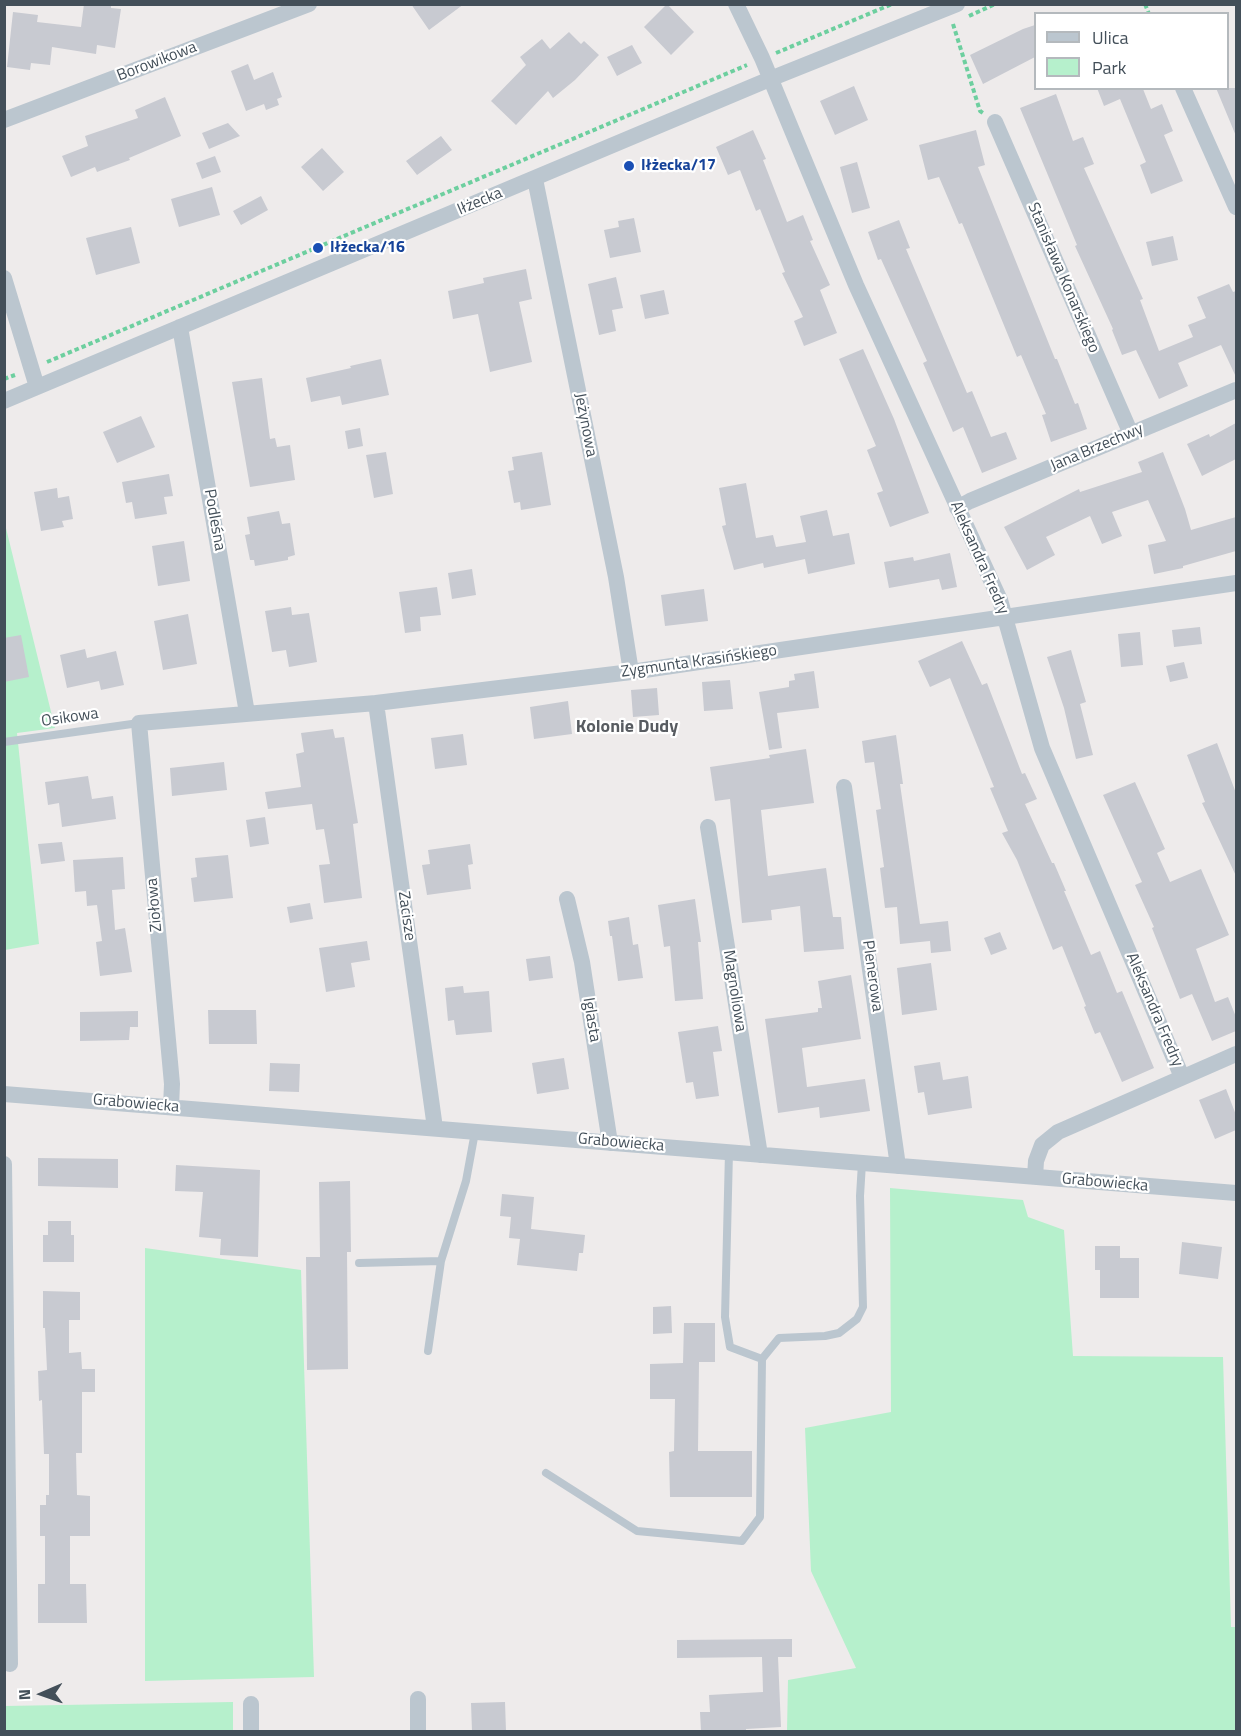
<!DOCTYPE html>
<html>
<head>
<meta charset="utf-8">
<style>
	body { margin:0 }
	#map { position:relative; width:1241px; height:1736px; overflow:hidden; background:#eeebeb; font-family:"Titillium Web",sans-serif }
	canvas { display:block }
	.frame { position:absolute; inset:0; border:6px solid #434f59; pointer-events:none }
	.legend { position:absolute; left:1034px; top:12px; width:195px; height:78px; box-sizing:border-box; background:#fff; border:2px solid #b4b9bd; margin:0; padding:8px 10px; list-style:none; font-size:18px; color:#434f59 }
	.legend li { display:flex; align-items:center; gap:12px; height:30px }
	.legend b { width:30px; border:2px solid #b4b9bd }
	.north { position:absolute; left:12px; top:1664px; width:60px; height:60px; -webkit-text-stroke:4px #fff; paint-order:stroke; rotate:268deg; font-size:16px; font-weight:700; line-height:24px; text-align:center; color:#434f59 }
	.north::after { content:''; display:block; margin:auto; width:21px; height:27px; background:#434f59; clip-path:polygon(50% 0,100% 100%,50% 72%,0 100%) }
</style>
</head>
<body>
<div id="map">
<canvas width="1241" height="1736"></canvas>
<div class="frame"></div>
<ul class="legend">
<li><b style="height:8px;background:#bbc6cf"></b>Ulica</li>
<li><b style="height:16px;background:#b6f0cc"></b>Park</li>
</ul>
<div class="north">N</div>
</div>
<script>
const context = document.querySelector('canvas').getContext('2d');
context.lineJoin = 'round';
function fill(path, color) { context.fillStyle = color; context.fill(path, 'evenodd'); }
const toPath = rows => new Path2D(rows.map(r => 'M' + r).join(''));
function strokePath(path, color, width, dash) { context.strokeStyle = color; context.lineWidth = width; context.lineCap = dash ? 'butt' : 'round'; context.setLineDash(dash || []); context.stroke(path); }
function label(font, color, halo, rows, align = 'center') {
  context.font = font + ' "Titillium Web",sans-serif'; context.lineWidth = 4.5; context.setLineDash([]); context.textBaseline = 'middle'; context.strokeStyle = halo; context.fillStyle = color; for (const [text, x, y, turn = 0] of rows) {
    context.save(); context.translate(x, y); context.rotate((+turn || 0) * Math.PI / 180); context.textAlign = isNaN(turn) ? turn : align; if (halo) context.strokeText(text, 0, 0); context.fillText(text, 0, 0); context.restore();
  }
}
fill(toPath([
	[4,520,55,728,17,733,39,944,5,950],
	[890,1188,1023,1200,1028,1217,1064,1230,1073,1356,1223,1357,1231,1627,1236,1627,1236,1731,787,1731,788,1680,856,1668,811,1571,805,1428,891,1412],
	[145,1248,301,1270,314,1677,145,1681],
	[233,1702,233,1731,5,1731,5,1706]
]), '#b6f0cc');
fill(toPath([
	[84,4,111,4,111,8,121,9,115,48,97,45,96,54,52,47,50,65,31,63,30,70,7,67,13,12,38,15,37,22,81,27],
	[411,4,464,4,429,30],
	[667,4,694,32,671,55,644,27],
	[1035,25,1035,57,983,84,970,55,1023,29],
	[569,32,581,44,584,41,599,55,575,80,553,98,548,91,516,125,491,101,526,65,520,57,542,39,550,49],
	[632,45,642,63,617,76,607,57],
	[248,64,254,80,273,72,282,97,277,99,279,105,266,110,264,104,246,111,231,71],
	[854,86,868,120,835,135,820,101],
	[1097,88,1145,88,1143,89,1151,109,1162,104,1173,131,1164,135,1183,181,1151,194,1140,165,1146,162,1120,99,1104,106],
	[1216,88,1236,88,1236,136],
	[1056,94,1073,141,1083,137,1094,164,1084,168,1143,299,1140,300,1159,351,1193,337,1188,325,1206,318,1197,297,1229,284,1233,292,1236,291,1236,377,1221,345,1178,363,1188,386,1159,399,1136,350,1122,355,1112,330,1113,329,1075,246,1077,245,1020,108],
	[165,97,181,136,129,158,130,160,97,172,95,167,71,177,62,156,88,146,85,136,138,118,135,110],
	[228,123,240,136,209,149,202,133],
	[753,130,766,159,763,160,787,222,803,215,813,240,810,241,830,285,820,290,837,333,804,346,794,321,803,317,782,273,785,272,760,209,756,211,740,170,728,175,716,147],
	[976,130,985,165,978,167,1055,359,1057,359,1075,404,1078,403,1087,429,1051,442,1042,415,1046,414,1021,355,1017,357,962,223,959,224,939,177,928,180,919,145],
	[441,136,452,150,417,175,406,161],
	[322,148,344,172,323,191,301,167],
	[215,156,221,172,202,179,196,163],
	[857,162,870,208,852,213,840,167],
	[212,187,220,215,179,227,171,199],
	[261,196,268,210,241,225,233,211],
	[634,218,641,252,610,258,604,230,619,227,618,221],
	[899,220,910,248,906,249,967,393,972,391,991,437,1006,432,1017,459,982,473,963,427,953,432,923,363,927,361,881,259,878,260,868,232],
	[131,227,140,263,96,275,86,238],
	[1173,236,1178,260,1152,266,1146,242],
	[526,269,532,299,519,302,532,362,490,372,478,314,453,319,448,291,484,283,483,278],
	[616,277,623,308,612,310,616,331,599,335,588,284],
	[664,290,669,314,645,319,640,295],
	[863,349,894,419,929,513,890,527,877,493,883,491,867,450,876,446,839,359],
	[381,359,389,395,342,405,340,396,311,402,306,378,351,368,350,366],
	[262,378,270,439,275,438,277,447,290,445,295,480,250,487,232,382],
	[141,416,155,447,117,463,103,432],
	[1236,423,1236,459,1202,476,1187,444,1209,434,1210,437],
	[360,428,363,446,348,449,345,431],
	[386,452,393,494,374,498,366,455],
	[542,452,551,505,521,510,520,502,514,503,508,471,514,470,512,457],
	[1163,452,1185,509,1191,530,1236,517,1236,551,1183,566,1183,568,1154,574,1148,545,1166,541,1148,500,1112,512,1122,536,1102,544,1090,516,1046,537,1055,555,1027,570,1004,527,1079,489,1080,492,1142,472,1138,462],
	[169,474,173,496,164,497,167,514,135,519,132,502,126,503,122,482],
	[746,483,756,538,773,535,776,547,806,542,800,516,827,510,833,536,849,533,855,564,808,574,805,559,764,568,763,563,734,570,722,526,726,525,719,488],
	[57,488,58,498,69,496,73,519,62,521,64,527,41,531,34,492],
	[279,511,282,524,290,523,295,555,288,557,288,560,255,566,254,560,250,560,245,535,250,534,247,517],
	[184,541,190,581,158,586,152,546],
	[950,553,957,587,942,590,939,579,889,588,884,562,913,557,914,561],
	[472,569,476,595,452,599,448,573],
	[437,587,441,615,420,617,421,631,405,633,399,592],
	[704,589,708,621,665,626,661,595],
	[291,607,292,615,309,613,317,662,289,667,286,650,272,652,265,611],
	[188,614,197,664,163,670,154,621],
	[1200,627,1202,644,1174,647,1172,630],
	[1140,632,1143,665,1121,667,1118,634],
	[21,635,29,677,4,682,4,638],
	[962,641,982,685,987,683,1022,774,1025,773,1037,799,1025,804,1052,863,1054,863,1066,891,1064,891,1091,955,1100,951,1117,993,1122,991,1154,1068,1122,1082,1100,1032,1095,1034,1084,1007,1086,1006,1062,946,1053,950,1017,860,1002,833,1008,831,990,788,994,787,950,678,930,687,918,661],
	[85,649,87,658,116,651,124,685,101,690,99,681,67,688,60,655],
	[1071,650,1086,702,1080,704,1093,755,1076,759,1064,708,1047,657],
	[1184,662,1188,678,1170,682,1166,666],
	[814,671,819,708,777,713,782,748,769,750,759,692,789,687,789,681,795,680,794,674],
	[730,680,733,709,704,711,702,682],
	[657,688,659,715,633,717,631,690],
	[568,701,572,734,534,739,530,707],
	[333,729,335,738,344,737,358,823,353,824,362,898,324,903,319,865,330,864,324,829,316,830,312,804,268,809,265,792,301,787,296,754,304,752,301,733],
	[463,734,467,765,435,769,431,738],
	[896,735,903,784,900,784,920,924,948,921,951,951,931,953,930,941,900,944,897,907,885,908,880,868,884,867,876,810,881,809,874,762,865,763,862,741],
	[1217,743,1236,793,1236,876,1202,803,1205,802,1187,755],
	[806,749,814,803,761,810,768,876,826,868,833,917,841,917,844,949,804,952,800,906,771,910,772,920,742,923,730,799,715,801,710,767,770,758,769,755],
	[224,762,227,790,172,796,170,768],
	[88,776,92,799,113,796,116,819,62,827,59,803,48,805,45,782],
	[1135,782,1165,849,1157,853,1170,882,1201,869,1229,935,1196,949,1215,1002,1228,997,1236,1017,1236,1031,1212,1041,1192,994,1180,999,1152,928,1154,927,1135,885,1142,882,1103,795],
	[265,817,269,844,250,847,246,820],
	[62,842,65,861,41,864,38,844],
	[470,844,473,864,468,865,471,889,427,895,422,865,430,864,428,850],
	[228,855,233,898,194,902,191,878,197,877,195,858],
	[123,857,125,889,112,890,115,930,125,928,132,972,100,976,96,942,102,941,97,905,87,906,86,891,75,892,73,860],
	[695,899,701,942,698,942,703,999,675,1001,670,946,664,947,658,905],
	[310,903,313,919,290,923,287,907],
	[629,917,633,945,638,944,643,978,618,981,612,936,610,936,608,921],
	[1000,932,1007,949,991,955,984,938],
	[367,941,370,960,351,963,355,987,326,992,319,948],
	[550,956,553,978,529,981,526,959],
	[931,963,937,1010,902,1015,897,968],
	[851,975,861,1039,802,1048,807,1087,865,1079,870,1111,820,1118,819,1107,778,1113,765,1019,818,1012,818,1008,822,1008,818,981],
	[463,986,464,993,489,991,492,1032,456,1035,454,1020,448,1021,445,988],
	[208,1010,256,1010,257,1044,209,1044],
	[138,1011,138,1027,130,1027,129,1040,80,1041,80,1012],
	[718,1026,722,1051,713,1052,719,1096,696,1099,693,1082,686,1083,678,1032],
	[564,1058,569,1089,537,1094,532,1063],
	[940,1062,943,1080,968,1076,972,1108,928,1115,924,1092,918,1093,914,1066],
	[270,1063,300,1064,299,1092,269,1091],
	[1226,1089,1236,1115,1236,1130,1215,1139,1199,1100],
	[38,1158,118,1159,118,1188,38,1186],
	[176,1165,260,1170,258,1257,220,1255,221,1239,199,1237,203,1192,175,1191],
	[350,1181,351,1252,347,1252,348,1369,307,1370,306,1257,320,1257,319,1182],
	[502,1194,534,1197,531,1229,585,1235,583,1253,579,1253,577,1271,517,1265,520,1239,509,1238,511,1217,500,1216],
	[48,1221,71,1221,71,1235,74,1235,74,1262,43,1262,43,1235,48,1235],
	[1182,1242,1222,1247,1218,1279,1179,1274],
	[1095,1246,1120,1246,1120,1258,1139,1258,1139,1298,1100,1298,1100,1270,1095,1270],
	[43,1291,80,1292,80,1320,69,1320,69,1353,81,1352,82,1369,95,1369,95,1392,82,1392,82,1453,76,1453,77,1495,90,1496,90,1536,70,1536,70,1584,86,1584,87,1623,38,1623,38,1584,45,1584,45,1536,40,1536,40,1505,46,1505,46,1495,49,1495,49,1454,44,1454,42,1400,39,1401,38,1371,47,1370,45,1328,43,1328],
	[671,1306,672,1333,653,1334,653,1307],
	[684,1323,715,1323,715,1362,699,1362,698,1451,752,1451,752,1497,670,1497,669,1452,674,1451,675,1399,650,1399,650,1364,683,1363],
	[792,1639,792,1657,778,1657,781,1727,746,1729,746,1731,701,1731,700,1712,710,1712,709,1695,763,1692,762,1657,677,1658,677,1640],
	[505,1702,506,1731,472,1731,471,1703]
]), '#c8cad1');
strokePath(toPath([
	[1145,4,1149,14],
	[969,16,995,4],
	[953,24,980,111,983,113],
	[776,53,892,4],
	[47,362,747,65],
	[4,379,15,375]
]), '#6dcf9f', 4, [4.5, 3]);
strokePath(toPath([
	[4,742,139,723],
	[729,1152,725,1317,730,1347,762,1359],
	[359,1263,441,1261,466,1181,475,1132],
	[428,1351,441,1261],
	[546,1473,637,1531,742,1541,760,1517,762,1359,779,1338,825,1336,839,1333,857,1319,863,1307,860,1196,862,1163]
]), '#bbc6cf', 8);
strokePath(toPath([
	[736,4,762,58,856,285,1000,600,1042,748,1182,1077],
	[1183,88,1236,207],
	[4,120,309,4],
	[995,122,1131,434],
	[535,179,616,577,631,672],
	[4,278,37,387],
	[180,327,247,713],
	[4,401,770,79,957,4],
	[957,508,970,501,1236,390],
	[376,703,435,1128],
	[844,787,898,1166],
	[708,827,760,1155],
	[567,899,582,962,610,1143],
	[4,1094,1236,1193],
	[171,1107,172,1084,139,723,376,703,631,672,1236,583],
	[4,1164,10,1664],
	[1035,1177,1036,1161,1042,1145,1058,1132,1236,1054],
	[418,1699,418,1732],
	[251,1704,251,1732]
]), '#bbc6cf', 16);
for (const [x, y, r, color] of [
	[629,166,6,"#1a4fb4"],
	[318,248,6,"#1a4fb4"]
]) { const dot = new Path2D(); dot.arc(x, y, r, 0, 2 * Math.PI); context.fillStyle = color; context.fill(dot); strokePath(dot, '#fff', 2); }
label('16px', '#434f59', '#fff', [
	["Borowikowa",157,62,-21],
	["Iłżecka",480,202,-23],
	["Stanisława Konarskiego",1063,278,67],
	["Jeżynowa",585,425,79],
	["Jana Brzechwy",1097,448,-23],
	["Podleśna",214,520,80],
	["Aleksandra Fredry",979,558,66],
	["Zygmunta Krasińskiego",699,662,-8],
	["Osikowa",70,718,-8],
	["Ziołowa",155,905,-95],
	["Zacisze",406,916,82],
	["Plenerowa",872,976,82],
	["Magnoliowa",734,991,81],
	["Aleksandra Fredry",1154,1010,67],
	["Iglasta",591,1020,81],
	["Grabowiecka",136,1104,5],
	["Grabowiecka",621,1143,5],
	["Grabowiecka",1105,1183,5]
]);
label('bold 16px', '#164399', '#fff', [
	["Iłżecka/17",641,166],
	["Iłżecka/16",330,248]
], 'left');
label('bold 18px', '#585c61', '#fff', [
	["Kolonie Dudy",627,728]
]);
</script>
</body>
</html>
